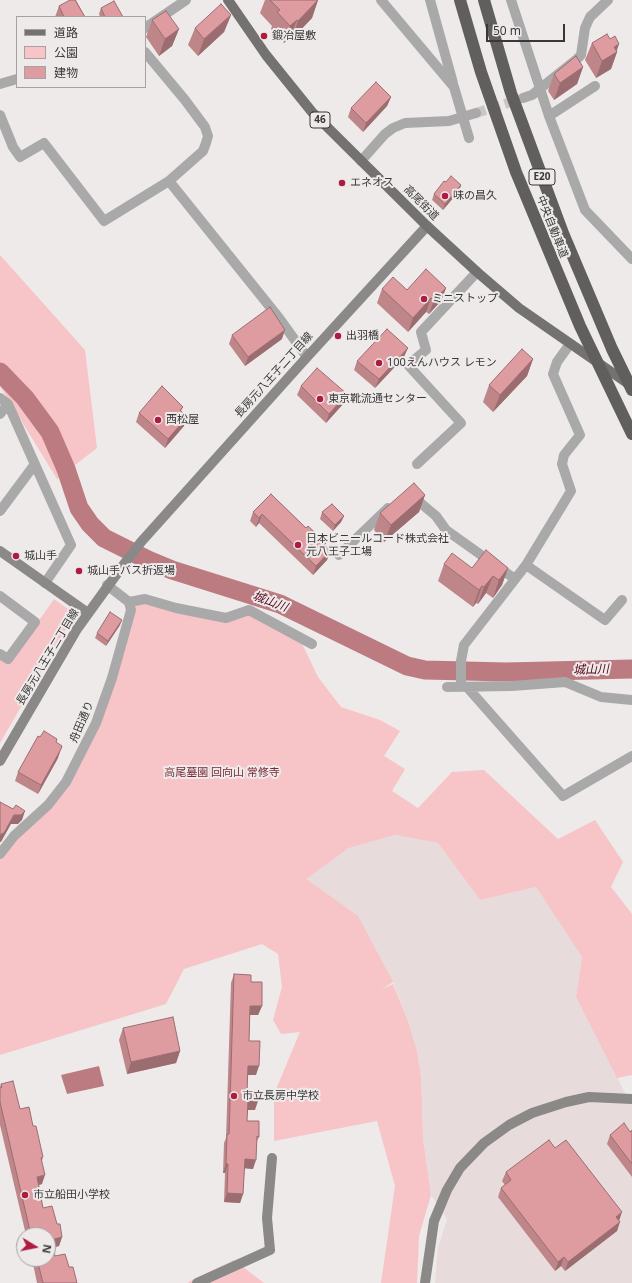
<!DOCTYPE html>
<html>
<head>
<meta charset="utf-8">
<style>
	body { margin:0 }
	#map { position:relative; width:632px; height:1283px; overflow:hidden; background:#eeeaea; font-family:"Noto Sans","Noto Sans JP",sans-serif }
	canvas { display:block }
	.legend { position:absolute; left:16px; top:16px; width:130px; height:72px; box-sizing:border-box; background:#eeeaea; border:1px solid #a6a2a2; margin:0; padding:5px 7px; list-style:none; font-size:12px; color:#393737 }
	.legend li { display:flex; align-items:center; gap:8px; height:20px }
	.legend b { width:20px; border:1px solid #a6a2a2 }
	.north { position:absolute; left:16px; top:1227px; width:40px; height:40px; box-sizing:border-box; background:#eeeaea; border:1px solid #a6a2a2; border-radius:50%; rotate:100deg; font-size:11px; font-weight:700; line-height:16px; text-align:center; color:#393737 }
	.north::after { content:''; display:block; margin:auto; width:14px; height:18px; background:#ae1b40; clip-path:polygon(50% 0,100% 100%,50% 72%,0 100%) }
	.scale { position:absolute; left:486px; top:24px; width:79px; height:18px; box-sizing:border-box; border:2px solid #393737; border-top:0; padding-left:5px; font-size:12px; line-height:14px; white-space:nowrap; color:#393737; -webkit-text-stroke:3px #eeeaea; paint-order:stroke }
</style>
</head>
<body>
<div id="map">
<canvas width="632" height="1283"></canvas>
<ul class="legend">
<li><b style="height:5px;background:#747171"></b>道路</li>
<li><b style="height:11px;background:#f7c4c7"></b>公園</li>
<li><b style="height:11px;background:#de9ca1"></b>建物</li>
</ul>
<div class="north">N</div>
<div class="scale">50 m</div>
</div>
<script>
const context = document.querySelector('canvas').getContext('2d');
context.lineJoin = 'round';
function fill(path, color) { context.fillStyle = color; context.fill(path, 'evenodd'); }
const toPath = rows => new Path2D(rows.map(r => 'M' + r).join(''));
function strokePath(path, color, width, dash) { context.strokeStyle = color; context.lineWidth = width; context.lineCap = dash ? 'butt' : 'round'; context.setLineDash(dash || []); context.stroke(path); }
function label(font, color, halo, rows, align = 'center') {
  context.font = font + ' "Noto Sans","Noto Sans JP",sans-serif'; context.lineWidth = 4; context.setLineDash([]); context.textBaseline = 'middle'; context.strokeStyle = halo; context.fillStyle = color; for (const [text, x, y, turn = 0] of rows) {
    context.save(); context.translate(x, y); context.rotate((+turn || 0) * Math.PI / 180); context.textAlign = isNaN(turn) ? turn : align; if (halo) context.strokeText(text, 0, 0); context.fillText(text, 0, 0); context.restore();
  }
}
fill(toPath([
	[395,835,438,843,480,900,536,887,582,957,576,997,626,1095,632,1095,632,1283,435,1283,438,1248,447,1219,431,1195,423,1137,421,1077,417,1051,408,1021,393,982,305,879,349,848]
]), '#e7dbdc');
fill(toPath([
	[0,255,85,350,97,448,57,479,0,386],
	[54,599,68,609,69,624,0,743,0,654,8,659,35,622,40,619],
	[136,601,181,613,250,613,298,635,318,677,341,707,380,720,400,731,384,756,405,769,392,791,418,808,452,772,484,770,558,839,595,820,623,862,611,887,632,914,632,1075,617,1078,576,997,582,957,536,887,480,900,438,843,395,835,349,848,306,879,358,916,393,982,381,990,393,984,408,1021,417,1051,421,1077,423,1138,431,1195,419,1236,417,1283,381,1283,395,1186,377,1121,274,1141,274,1094,300,1032,281,1034,273,1020,282,987,278,954,262,944,184,969,166,1004,0,1055,0,854,48,805,89,739],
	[234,1260,264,1283,189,1283,188,1282]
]), '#f7c4c7');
fill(toPath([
	[99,1066,104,1086,67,1094,61,1075]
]), '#bb7b81');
strokePath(toPath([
	[0,372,25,398,50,432,66,469,79,508,90,524,104,538,148,560,172,570,280,604,407,666,425,670,506,672,632,669]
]), '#bb7b81', 19);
strokePath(toPath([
	[476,113,520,99]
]), '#cac6c6', 10, [10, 5]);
strokePath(toPath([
	[381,0,454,87,469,138],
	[430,0,453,83],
	[511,0,549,116,585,210,632,259],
	[145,28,186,0],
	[0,84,17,79],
	[523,98,532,95,576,60,581,55,585,28,590,17,608,0],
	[0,115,13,147,20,157,44,143,104,221,169,181,203,151,206,143,208,136,205,127,185,100,145,52],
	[549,116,595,86],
	[361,161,385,134,393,128,405,123,449,121,476,113],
	[169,181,279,318,307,357],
	[0,398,8,404,71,545,45,583],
	[0,414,8,404],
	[417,464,461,423,408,365,426,350,421,332,477,272],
	[411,495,436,516,446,530,515,579],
	[0,511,35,464],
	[339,555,388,508],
	[526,565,605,620,622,600],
	[0,596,35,622,8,659,0,654],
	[129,602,145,599,176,608,226,618,249,610,312,644],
	[461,686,461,661,464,645,526,565,571,491,562,464,564,455,580,435,553,374,557,362,570,344],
	[447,687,512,686,565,682,601,697,632,700],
	[467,687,563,796,632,756],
	[0,854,14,836,48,805,66,782,96,723,112,678,131,610,129,602,107,585]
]), '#aaa9a9', 10);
strokePath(toPath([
	[0,551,88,613],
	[0,761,77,629,121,568,141,542,307,357,427,226],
	[197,1283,270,1250,267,1218,272,1158],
	[425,1283,434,1221,447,1190,460,1168,484,1143,509,1125,532,1113,566,1102,589,1097,632,1099]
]), '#8b8888', 10);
strokePath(toPath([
	[228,0,266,55,312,112,427,226,477,272,519,308,630,385]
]), '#747171', 10);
strokePath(toPath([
	[460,0,481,72,516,172,580,326,632,434],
	[484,0,511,93,563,233,612,349,632,390]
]), '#615e5e', 12);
fill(toPath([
	[76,0,85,17,55,17,59,6],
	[265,0,318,0,312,18,292,39,290,37,284,43,271,29,272,26,260,13],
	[101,8,123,17,100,17,99,14],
	[231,15,224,32,198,56,188,45,195,28],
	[152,20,179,29,172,46,159,56,146,37],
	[592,43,617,51,617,52,611,69,596,78,585,60],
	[583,67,577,84,554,100,548,91,554,74],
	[391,97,387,106,363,132,348,117,351,108],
	[446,182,461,185,459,191,443,210,432,200,434,194],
	[446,288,441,301,429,314,426,312,408,332,377,303,382,289,407,290],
	[232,335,282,339,245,366,229,344],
	[404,357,375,388,354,370,357,361],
	[533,359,527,376,493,412,483,402,489,385],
	[301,386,344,403,326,423,297,395],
	[183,407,181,411,184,426,165,448,136,422,139,413],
	[271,494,306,528,326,543,325,545,330,551,327,560,313,575,259,523,256,527,250,521,253,512],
	[425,495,419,512,384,542,374,530,380,513],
	[322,512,344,516,341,522,333,531,320,519],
	[444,564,472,568,508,568,502,585,493,598,486,593,478,604,476,603,473,607,438,581],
	[120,625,106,646,95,638,97,633],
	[40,737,56,742,58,758,38,794,15,781,18,772],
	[234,974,251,982,262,1006,258,1015,250,1015,249,1041,256,1075,248,1075,247,1091,255,1110,247,1110,247,1121,259,1137,256,1143,253,1169,244,1168,243,1194,240,1203,224,1202,225,1173,223,1173,224,1143,226,1138,231,983],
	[123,1028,180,1051,176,1063,127,1074,119,1040],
	[1,1084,33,1126,43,1157,42,1161,42,1184,39,1185,43,1208,57,1224,62,1237,59,1246,53,1248,55,1256,69,1267,77,1283,37,1283,32,1259,48,1259,48,1235,26,1235,0,1125,0,1087],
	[632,1130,632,1177,607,1144,610,1135,630,1132],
	[555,1148,619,1221,617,1231,565,1271,561,1266,555,1271,498,1197,501,1188,505,1185,502,1181,506,1172]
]), '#bf868a');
fill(toPath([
	[318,0,312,18,292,39,298,21],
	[231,15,224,32,198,56,204,39],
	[297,20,290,37,284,43,290,26],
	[179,29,172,46,159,56,165,39],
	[619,44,616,53,617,52,611,69,596,78,602,61,614,47],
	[583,67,577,84,554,100,560,83],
	[391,97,387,106,363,132,366,123],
	[461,185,459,191,443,210,445,204],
	[446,288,441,301,429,314,434,300],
	[431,298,426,312,408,332,413,318],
	[285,330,282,339,245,366,248,357],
	[408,348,404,357,375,388,379,379],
	[533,359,527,376,493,412,500,395],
	[347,394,344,403,326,423,329,414],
	[187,417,184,426,165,448,168,439],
	[425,495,419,512,384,542,391,525],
	[262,514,259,523,256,527,259,518],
	[344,516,341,522,333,531,335,525],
	[330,551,327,560,313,575,316,566],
	[508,568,502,585,493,598,499,580],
	[493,576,486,593,478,604,484,587],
	[482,586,476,603,473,607,479,590],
	[122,620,120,625,106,646,108,641],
	[61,749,58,758,38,794,41,785],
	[25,811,22,820,18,824,11,824,1,842,0,842,0,836,14,815],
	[250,1006,262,1006,258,1015,247,1015],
	[180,1051,176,1063,127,1074,131,1062],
	[248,1066,259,1066,256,1075,245,1075],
	[248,1101,258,1101,255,1110,244,1110],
	[245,1159,256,1160,253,1169,242,1168],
	[226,1164,228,1164,225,1173,223,1173],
	[45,1175,42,1184,34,1186,37,1177],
	[227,1193,243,1194,240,1203,224,1202],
	[622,1212,619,1221,616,1217],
	[620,1222,617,1231,565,1271,568,1262],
	[62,1237,59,1246,48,1249,51,1240],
	[564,1257,561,1266,555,1271,558,1262]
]), '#9b6d71');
const building = toPath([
	[70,0,75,0,85,17,64,17,59,6,70,0],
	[270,0,318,0,298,21,297,20,290,26,277,12,280,10,270,0],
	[114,1,123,17,105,17,101,8,114,1],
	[221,4,231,15,204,39,195,28,221,4],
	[166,11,179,29,165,39,152,20,166,11],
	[607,34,610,39,615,36,619,44,614,47,617,52,602,61,592,43,607,34],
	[576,56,583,67,560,83,554,74,576,56],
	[376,82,391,97,366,123,351,108,376,82],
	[451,176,461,185,445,204,434,194,444,181,446,182,451,176],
	[426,269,446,288,434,300,431,298,413,318,382,289,393,277,407,290,426,269],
	[270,307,285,330,248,357,232,335,270,307],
	[387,329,408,348,379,379,357,361,387,329],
	[522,349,533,359,500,395,489,385,522,349],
	[317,368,347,394,329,414,301,386,317,368],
	[162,386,183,407,180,410,187,417,168,439,139,413,162,386],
	[414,483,425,495,391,525,380,513,414,483],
	[271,494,306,528,308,526,326,543,324,544,330,551,316,566,262,514,259,518,253,512,271,494],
	[332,504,344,516,335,525,322,512,332,504],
	[486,550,508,568,499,580,493,576,484,587,482,586,479,590,444,564,452,553,472,568,486,550],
	[110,612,122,620,108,641,97,633,110,612],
	[44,731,57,739,56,742,62,746,61,749,41,785,18,772,38,736,40,737,44,731],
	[0,802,13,809,16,805,25,811,21,815,14,815,4,833,1,834,0,836,0,802],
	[234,974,251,975,251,982,262,982,262,1006,250,1006,249,1041,260,1041,259,1066,248,1066,247,1091,258,1091,258,1101,248,1101,247,1121,259,1121,259,1137,257,1136,256,1160,245,1159,243,1194,227,1193,228,1164,226,1164,227,1134,229,1134,234,974],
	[173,1017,180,1051,131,1062,123,1028,173,1017],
	[13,1081,20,1109,29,1107,33,1126,36,1126,43,1157,41,1158,45,1175,37,1177,43,1208,52,1206,57,1224,60,1224,62,1237,51,1240,55,1256,65,1254,69,1267,73,1267,77,1283,43,1283,37,1259,48,1259,48,1235,31,1235,0,1102,0,1088,2,1087,1,1084,13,1081],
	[624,1123,630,1132,632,1130,632,1164,610,1135,624,1123],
	[549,1140,555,1148,566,1140,622,1212,616,1217,620,1222,568,1262,564,1257,558,1262,501,1188,511,1180,506,1172,549,1140]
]);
fill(building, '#de9ca1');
strokePath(building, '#9b6d71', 1);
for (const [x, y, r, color] of [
	[264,36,4,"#ae1b40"],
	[342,183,4,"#ae1b40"],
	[445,196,4,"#ae1b40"],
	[424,299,4,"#ae1b40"],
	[338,336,4,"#ae1b40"],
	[379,363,4,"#ae1b40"],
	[320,399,4,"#ae1b40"],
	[158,420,4,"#ae1b40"],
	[298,545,4,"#ae1b40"],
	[16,556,4,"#ae1b40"],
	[79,571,4,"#ae1b40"],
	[234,1096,4,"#ae1b40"],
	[25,1195,4,"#ae1b40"]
]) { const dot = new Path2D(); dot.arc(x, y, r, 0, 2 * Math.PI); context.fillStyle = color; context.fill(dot); strokePath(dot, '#eeeaea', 1.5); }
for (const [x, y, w] of [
	[320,120,20],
	[542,177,26]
]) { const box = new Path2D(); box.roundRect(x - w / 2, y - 8, w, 16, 3); context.fillStyle = '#eeeaea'; context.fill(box); strokePath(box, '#393737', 1); }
label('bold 10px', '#393737', null, [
	["46",320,120],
	["E20",542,177]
]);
label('11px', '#393737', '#eeeaea', [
	["鍛冶屋敷",272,36],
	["エネオス",350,183],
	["味の昌久",453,196],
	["ミニストップ",432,299],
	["出羽橋",346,336],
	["100えんハウス レモン",387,363],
	["東京靴流通センター",328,399],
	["西松屋",166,420],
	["日本ビニールコード株式会社",306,539],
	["元八王子工場",306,552],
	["城山手",24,556],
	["城山手バス折返場",87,571],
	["市立長房中学校",242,1096],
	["市立船田小学校",33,1195]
], 'left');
label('11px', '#393737', '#eeeaea', [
	["高尾街道",421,203,45],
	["中央自動車道",552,227,68],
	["長房元八王子二丁目線",274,375,-48],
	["長房元八王子二丁目線",48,657,-59],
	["舟田通り",82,722,-67]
]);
label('11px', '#782a36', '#eeeaea', [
	["高尾墓園 回向山 常修寺",222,773]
]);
label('italic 12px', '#540319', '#eeeaea', [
	["城山川",270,602,21],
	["城山川",591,670,-2]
]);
</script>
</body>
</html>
